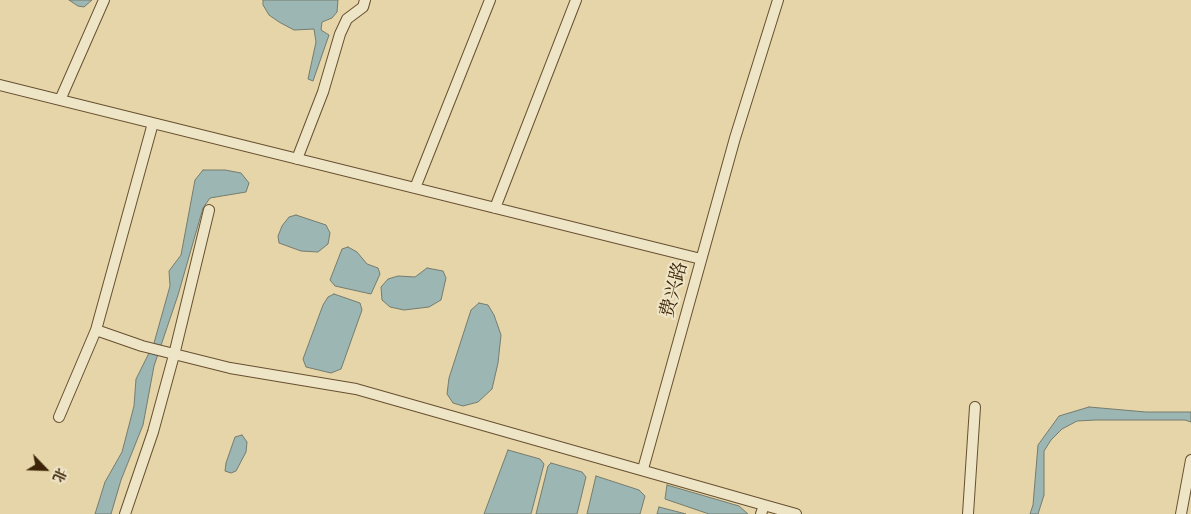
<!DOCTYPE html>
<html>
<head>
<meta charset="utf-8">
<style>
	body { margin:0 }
	#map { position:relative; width:1191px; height:514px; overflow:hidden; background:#e5d5a8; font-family:"Libre Bodoni","Noto Serif SC",serif }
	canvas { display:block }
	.north { position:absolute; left:20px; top:444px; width:50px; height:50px; -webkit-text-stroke:4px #eee4c6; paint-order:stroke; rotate:114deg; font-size:14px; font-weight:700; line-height:20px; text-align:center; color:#3d2408 }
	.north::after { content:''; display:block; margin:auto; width:18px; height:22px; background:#3d2408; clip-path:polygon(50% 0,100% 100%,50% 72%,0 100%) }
</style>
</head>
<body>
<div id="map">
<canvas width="1191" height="514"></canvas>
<div class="north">北</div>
</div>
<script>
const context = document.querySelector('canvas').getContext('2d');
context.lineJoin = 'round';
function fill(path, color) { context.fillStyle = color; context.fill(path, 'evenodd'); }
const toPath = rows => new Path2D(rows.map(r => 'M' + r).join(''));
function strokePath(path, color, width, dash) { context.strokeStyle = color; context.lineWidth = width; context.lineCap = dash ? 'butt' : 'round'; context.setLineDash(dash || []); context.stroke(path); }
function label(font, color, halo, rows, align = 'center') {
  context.font = font + ' "Libre Bodoni","Noto Serif SC",serif'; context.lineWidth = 4.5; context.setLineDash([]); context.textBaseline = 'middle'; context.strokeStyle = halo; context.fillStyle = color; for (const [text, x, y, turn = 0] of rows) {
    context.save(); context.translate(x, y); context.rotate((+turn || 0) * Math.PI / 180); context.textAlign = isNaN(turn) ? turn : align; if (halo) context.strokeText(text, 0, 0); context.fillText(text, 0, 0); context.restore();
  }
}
const water = toPath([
	[69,0,92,0,84,7,78,6,69,0],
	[263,0,338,0,337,12,332,18,322,22,321,30,329,35,313,81,308,79,316,42,314,29,294,30,279,22,269,15,263,5,263,0],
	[203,170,225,170,241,173,249,183,246,192,210,198,203,208,178,295,154,366,143,425,121,480,111,514,95,514,105,482,122,452,134,406,136,379,154,343,170,286,169,271,181,255,195,180,203,170],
	[296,215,326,225,330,233,328,244,318,252,301,251,279,243,278,236,282,226,289,217,296,215],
	[348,247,357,252,367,264,378,268,380,274,371,294,335,286,330,280,342,249,348,247],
	[427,268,443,271,446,278,441,300,429,307,404,310,390,307,382,300,381,287,388,279,398,276,415,277,427,268],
	[334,294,360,303,362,310,341,369,331,373,306,367,303,359,323,305,328,297,334,294],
	[479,303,488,305,494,315,501,335,498,363,492,389,478,402,463,406,453,403,447,394,449,378,471,310,479,303],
	[1089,407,1146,412,1191,412,1191,422,1185,420,1095,420,1077,421,1062,429,1051,440,1044,451,1044,495,1038,514,1030,514,1033,505,1038,445,1059,416,1089,407],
	[242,435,247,442,246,452,236,471,231,473,225,471,226,463,235,437,242,435],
	[508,450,540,459,544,464,531,514,484,514,508,450],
	[551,463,582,472,586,477,577,514,536,514,548,466,551,463],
	[596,476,639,490,645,496,640,514,587,514,596,476],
	[667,485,739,506,748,514,709,514,665,499,667,485],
	[659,507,686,514,657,514,659,507]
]);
fill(water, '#9bb6b3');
strokePath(water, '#757c6f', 1);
const minor = toPath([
	[0,85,701,259],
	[60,100,104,0],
	[153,123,96,330,142,346,230,368,356,389,764,505],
	[297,159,323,92,340,34,347,19,363,7,365,0],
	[415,188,490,0],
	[495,208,576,0],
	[59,417,96,330],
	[643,469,735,138,778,0],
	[125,514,153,432,174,355,209,210],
	[761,514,764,505,796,514],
	[968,514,975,407],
	[1181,514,1191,460]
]);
strokePath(minor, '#675030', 12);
strokePath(minor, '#eee4c6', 10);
label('19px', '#3d2408', '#eee4c6', [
	["费兴路",675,290,-75]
]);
</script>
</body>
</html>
